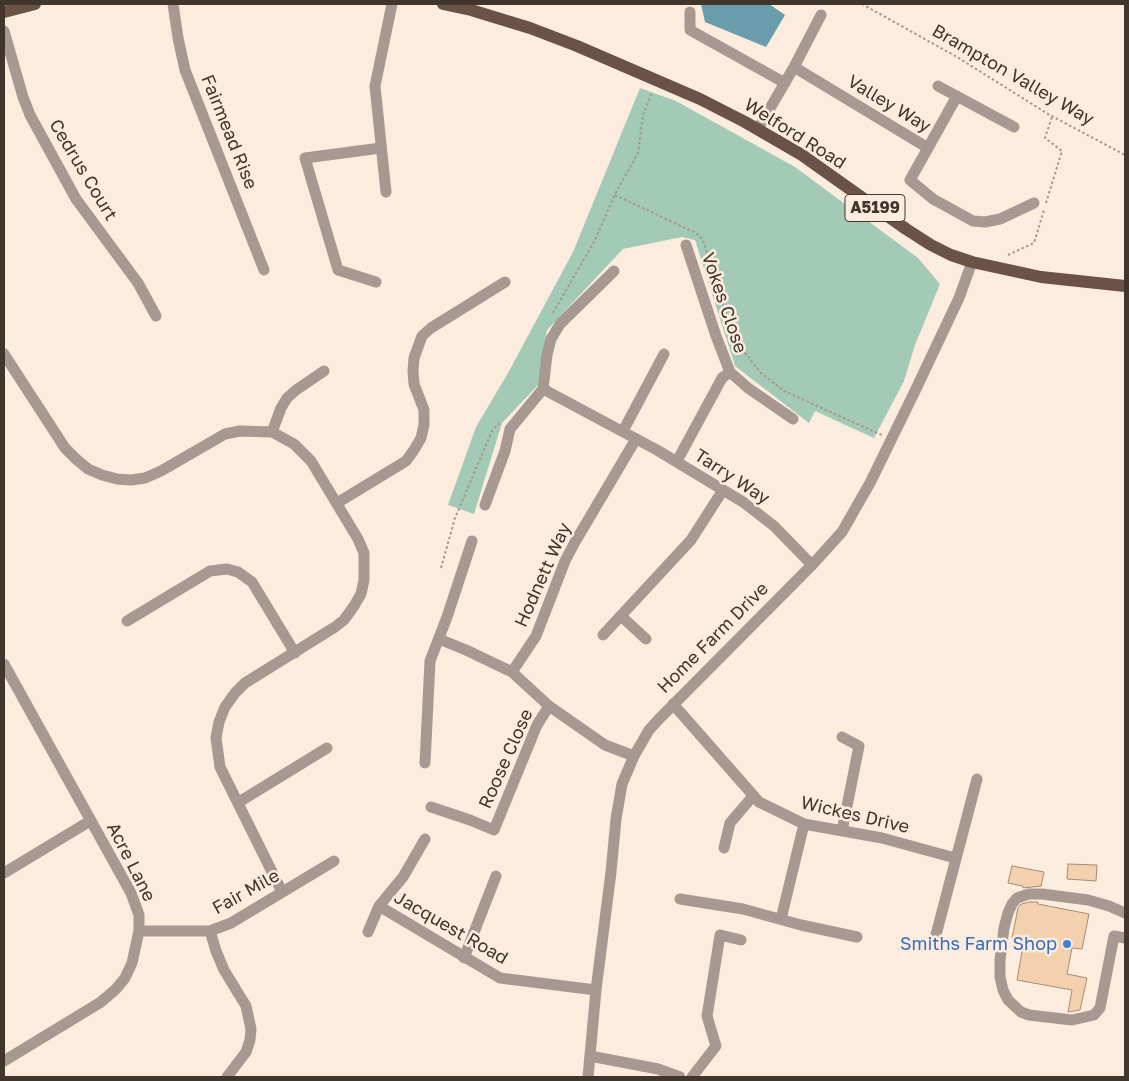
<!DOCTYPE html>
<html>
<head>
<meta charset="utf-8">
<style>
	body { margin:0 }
	#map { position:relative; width:1129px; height:1081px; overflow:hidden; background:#fcecdd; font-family:"Golos Text",sans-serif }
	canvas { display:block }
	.frame { position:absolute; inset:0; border:5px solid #40362c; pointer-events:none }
</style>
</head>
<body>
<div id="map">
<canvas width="1129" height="1081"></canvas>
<div class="frame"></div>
</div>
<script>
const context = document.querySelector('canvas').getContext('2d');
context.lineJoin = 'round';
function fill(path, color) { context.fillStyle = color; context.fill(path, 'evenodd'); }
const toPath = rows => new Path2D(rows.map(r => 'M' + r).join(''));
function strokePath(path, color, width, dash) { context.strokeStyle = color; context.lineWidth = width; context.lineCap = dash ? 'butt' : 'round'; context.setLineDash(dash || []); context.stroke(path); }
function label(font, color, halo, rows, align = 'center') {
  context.font = font + ' "Golos Text",sans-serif'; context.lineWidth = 5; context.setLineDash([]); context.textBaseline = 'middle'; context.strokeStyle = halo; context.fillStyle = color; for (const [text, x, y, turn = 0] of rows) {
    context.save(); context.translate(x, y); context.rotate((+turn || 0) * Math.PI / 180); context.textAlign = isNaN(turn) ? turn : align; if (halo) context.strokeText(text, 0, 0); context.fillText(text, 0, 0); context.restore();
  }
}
fill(toPath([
	[640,88,676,101,795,167,918,258,940,284,915,345,904,381,874,438,815,411,809,423,735,366,695,240,682,237,623,249,547,330,538,385,502,423,474,514,448,505,476,427,508,373,573,252]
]), '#a3cab7');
fill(toPath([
	[701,4,769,4,785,15,766,47,705,22]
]), '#699dab');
const building = toPath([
	[1068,864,1097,865,1096,881,1067,879,1068,864],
	[1012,866,1044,872,1041,886,1023,888,1023,886,1008,883,1012,866],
	[1030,902,1038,902,1038,904,1089,914,1082,949,1072,948,1067,974,1087,978,1080,1010,1068,1012,1072,990,1017,980,1024,940,1012,938,1018,908,1021,904,1030,902]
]);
fill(building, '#f3d1af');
strokePath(building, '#a38c73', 1);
strokePath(toPath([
	[862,4,957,57,1048,114,1125,155],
	[615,195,696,233,703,240,729,323,741,348,761,373,784,391,882,435],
	[1046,203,1062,151,1045,138,1052,117],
	[1008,255,1034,243,1044,210],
	[553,313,595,240,615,194,638,153,643,115,652,92],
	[441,568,455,518,492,431,499,423]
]), '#a5988b', 2, [2.5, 2.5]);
strokePath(toPath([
	[173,4,178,38,185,70,264,270],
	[690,12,690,30,785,83],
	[4,31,23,97,30,115,76,199,138,283,156,316],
	[794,67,821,15],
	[938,86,1014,127],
	[758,129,794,67,928,148,910,180,933,199,973,221,985,222,1000,219,1034,203],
	[928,148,957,96],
	[386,192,375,86,392,4],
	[686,245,716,336,730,372,748,388,793,419],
	[376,282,338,270,305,158,381,148],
	[4,354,65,448,76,459,88,469,102,475,117,479,131,480,145,478,161,471,225,434,240,431,272,432,294,444,311,461,358,539,364,553,364,580,361,594,354,606,344,620,335,627,245,683,235,693,225,707,219,722,216,738,220,767,282,892],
	[543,389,657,450,743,502,774,526,812,565],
	[623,431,664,354],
	[272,432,281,408,287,398,296,390,324,371],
	[677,461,715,391,722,378,730,372],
	[337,503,406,461,414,450,421,438,424,425,424,410,414,384,413,371,414,358,422,336,431,328,505,282],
	[485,505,505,451,510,429,543,389,547,355,551,339,560,324,614,271],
	[621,616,646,639],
	[127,621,210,571,227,569,238,572,252,582,295,653],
	[603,635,691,540,723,490],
	[439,639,466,650,512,672,549,706,605,745,634,756],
	[4,664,131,893,139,915,139,931,132,963,125,978,116,989,101,1002,4,1061],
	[512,672,536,636,565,561,575,542,636,439],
	[673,704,759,802,804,824,882,838,955,858],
	[425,763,430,661,447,617,472,541],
	[239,802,327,748],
	[431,807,470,820,494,830,537,725,549,706],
	[842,831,859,746,842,737],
	[724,848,730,823,753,796],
	[4,873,90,821],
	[680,899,743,909,801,925,857,937],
	[379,906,500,978,596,990],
	[1125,913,1109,906,1088,900,1042,894,1029,894,1017,898,1012,904,1008,913,1004,928,1000,960,1000,977,1003,990,1008,1000,1021,1012,1029,1015,1072,1020,1094,1015,1100,1008,1114,936,1125,938],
	[781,919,804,824],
	[139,931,210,931,231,923,334,861],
	[210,931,216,951,224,970,246,1006,251,1029,250,1040,246,1052,227,1077],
	[368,932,379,906,403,877,425,839],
	[933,946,977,779],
	[464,958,496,876],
	[590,1056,658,1069,680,1077],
	[588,1077,596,990,611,872,616,819,622,784,634,756,649,730,659,719,812,565,842,532,870,483,915,391,959,298,972,262],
	[692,1077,716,1046,707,1016,720,935,741,940]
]), '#a79892', 11);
strokePath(toPath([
	[443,4,471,10,530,28,577,46,700,99,745,122,802,155,906,229,931,245,951,255,972,262,1041,277,1125,286],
	[4,12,35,4]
]), '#6b5246', 12);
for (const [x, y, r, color] of [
	[1067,944,5,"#3f7fe0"]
]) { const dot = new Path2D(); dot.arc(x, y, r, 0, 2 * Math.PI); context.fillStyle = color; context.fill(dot); strokePath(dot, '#fcecdd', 2); }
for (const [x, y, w] of [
	[875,208,60]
]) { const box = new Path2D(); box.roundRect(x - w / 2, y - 13.5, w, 27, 4); context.fillStyle = '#fcecdd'; context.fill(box); strokePath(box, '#40362c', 1); }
label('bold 16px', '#40362c', null, [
	["A5199",875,208]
]);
label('18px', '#40362c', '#fcecdd', [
	["Brampton Valley Way",1013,75,30],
	["Valley Way",889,104,31],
	["Fairmead Rise",229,132,68],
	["Welford Road",795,134,32],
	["Cedrus Court",83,170,59],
	["Vokes Close",724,303,71],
	["Tarry Way",732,477,33],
	["Hodnett Way",543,575,-66],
	["Home Farm Drive",713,638,-45],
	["Roose Close",506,759,-66],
	["Wickes Drive",855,815,13],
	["Acre Lane",131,862,63],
	["Fair Mile",246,892,-29],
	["Jacquest Road",451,928,30]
]);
label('18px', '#366cbe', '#fcecdd', [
	["Smiths Farm Shop",1057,944]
], 'right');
</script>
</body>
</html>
